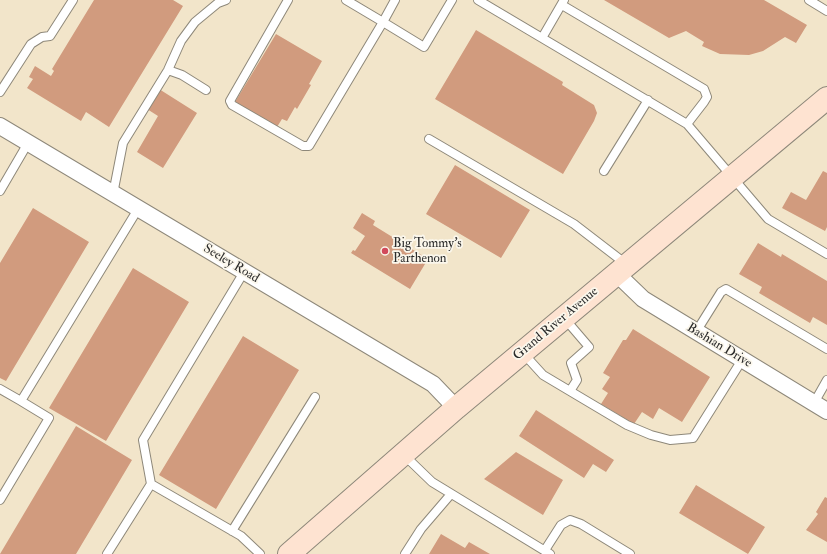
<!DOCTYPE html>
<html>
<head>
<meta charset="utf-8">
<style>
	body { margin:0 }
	canvas { display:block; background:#f2e5ca }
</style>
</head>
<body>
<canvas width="827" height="554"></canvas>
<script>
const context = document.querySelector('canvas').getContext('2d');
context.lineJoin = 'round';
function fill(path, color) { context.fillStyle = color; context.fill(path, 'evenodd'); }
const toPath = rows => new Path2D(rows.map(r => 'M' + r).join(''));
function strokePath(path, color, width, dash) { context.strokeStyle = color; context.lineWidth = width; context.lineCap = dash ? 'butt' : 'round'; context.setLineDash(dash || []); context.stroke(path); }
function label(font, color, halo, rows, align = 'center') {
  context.font = font + ' "IM FELL Double Pica",serif'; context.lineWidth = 3.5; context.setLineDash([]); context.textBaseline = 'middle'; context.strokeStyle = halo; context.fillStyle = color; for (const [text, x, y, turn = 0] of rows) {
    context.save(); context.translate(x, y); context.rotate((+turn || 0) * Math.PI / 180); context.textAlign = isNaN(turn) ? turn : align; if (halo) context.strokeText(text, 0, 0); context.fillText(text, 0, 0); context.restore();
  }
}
fill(toPath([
	[94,0,173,0,183,6,109,127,86,112,81,121,27,88,33,79,29,77,35,66,51,76,54,71,52,69],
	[604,0,764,0,807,25,796,43,785,37,763,51,749,55,720,54,702,46,704,42,686,31,669,38],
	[476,30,563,82,562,85,594,105,597,113,594,121,563,174,435,99],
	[276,34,322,61,309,84,311,85,297,109,295,107,287,121,282,119,277,127,235,102],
	[159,89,197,113,163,168,137,152,158,116,147,109],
	[455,165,530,210,501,258,426,214],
	[823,171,827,173,827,227,825,231,782,208,791,192,806,200],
	[33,208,89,242,6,381,0,378,0,263],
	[362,213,375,221,373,225,428,259,410,289,351,253,353,250,355,251,365,236,353,228],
	[758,243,781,257,782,254,827,281,827,325,813,317,810,323,759,293,762,287,739,274],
	[133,268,189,302,106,441,49,408],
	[633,329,710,377,682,422,659,408,653,419,642,412,634,424,601,404,608,393,602,389,610,377,603,373,623,340,626,340],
	[243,336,299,370,216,509,159,475],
	[536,410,614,460,606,472,593,464,584,478,519,436],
	[76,426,132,460,76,554,0,554],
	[516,452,563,480,543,515,484,479],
	[696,485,765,527,748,554,679,513],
	[825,497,827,498,827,542,806,530,818,514,816,512],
	[441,534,465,548,469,542,490,554,429,554]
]), '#d19b7e');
const service = toPath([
	[288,0,230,101,232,105,303,146,309,146,383,22,346,0],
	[395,0,383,22,424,47,452,0],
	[478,0,687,124,768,219,827,254],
	[809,0,827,11],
	[562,5,704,89,707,97,704,102,687,124],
	[542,38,564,0],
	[168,70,182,75,206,90],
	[0,92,31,44,42,37,50,36,73,0],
	[429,139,574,224,626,264],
	[604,171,648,100],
	[0,191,28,143],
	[113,194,123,143,168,70,181,41,195,22,218,3,226,0],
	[565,319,589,347,571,363,577,380,570,391],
	[696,332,721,292,726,289,827,349],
	[523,353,543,375,627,425,651,435,670,440,693,438,742,360],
	[0,389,21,401,138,209],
	[814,403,827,380],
	[404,455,432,482,550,554],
	[151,484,241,536,260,554],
	[0,500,49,418,21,401],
	[232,531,315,397],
	[545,550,561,525,570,520,581,524,630,554],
	[107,554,151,484,143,440,244,272],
	[405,554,421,529,451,494]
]);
const minor = toPath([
	[0,126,433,384,456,408],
	[616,273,643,299,827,411]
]);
const secondary = toPath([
	[289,554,456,408,827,98]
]);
strokePath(service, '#8e887a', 10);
strokePath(minor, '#8e887a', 18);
strokePath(secondary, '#8e887a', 24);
strokePath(service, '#fff', 8);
strokePath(minor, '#fff', 16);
strokePath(secondary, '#fee3d1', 22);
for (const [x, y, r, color] of [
	[385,251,4,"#d1495b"]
]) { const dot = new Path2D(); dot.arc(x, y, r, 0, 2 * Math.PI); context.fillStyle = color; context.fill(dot); strokePath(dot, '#fbf7ec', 1.5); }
label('13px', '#2b2b2b', '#fbf7ec', [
	["Big Tommy’s",393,244],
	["Parthenon",393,259]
], 'left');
label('13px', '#2b2b2b', '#fbf7ec', [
	["Seeley Road",231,264,31],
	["Grand River Avenue",556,324,-40],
	["Bashian Drive",719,346,31]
]);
</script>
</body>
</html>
